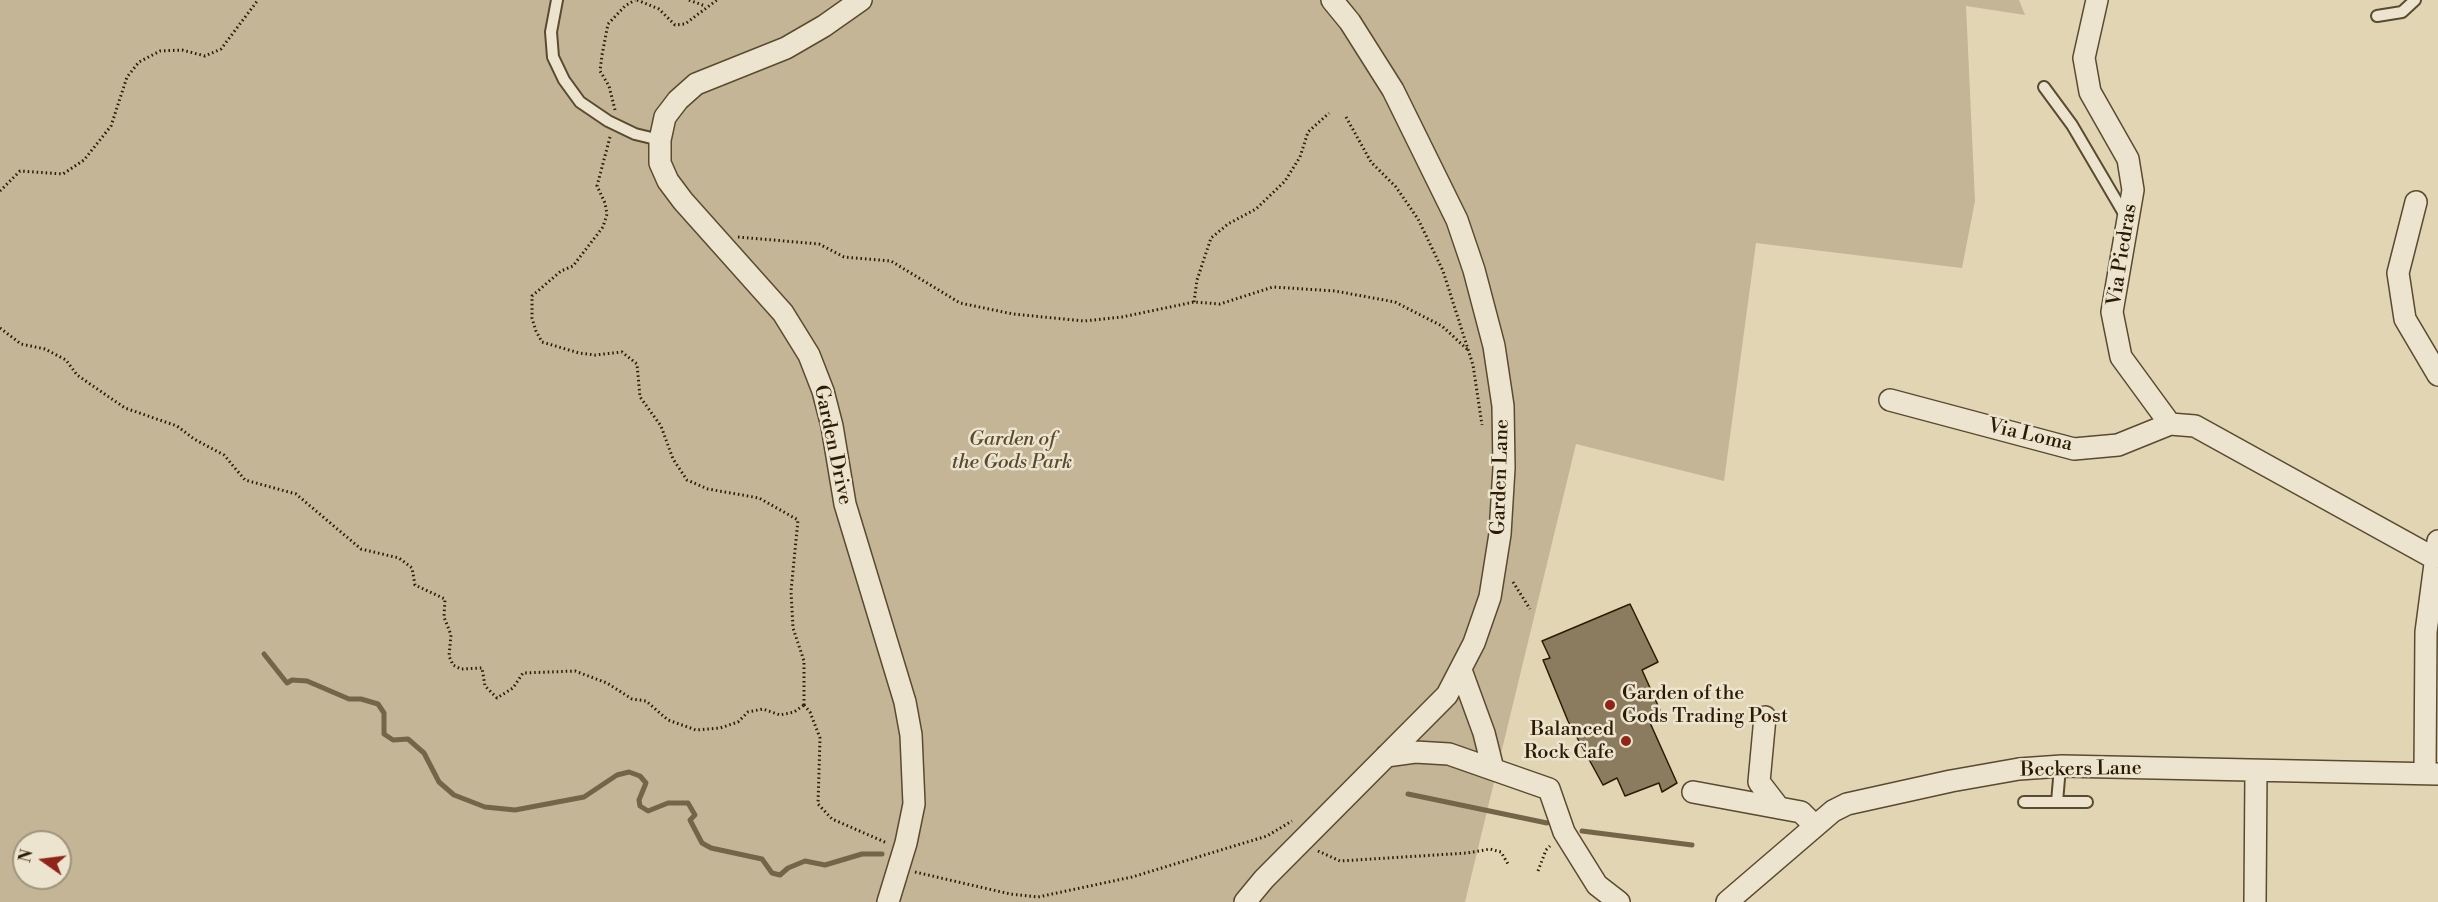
<!DOCTYPE html>
<html>
<head>
<meta charset="utf-8">
<style>
	body { margin:0 }
	#map { position:relative; width:2438px; height:902px; overflow:hidden; background:#e2d5b4; font-family:"Libre Bodoni",serif }
	canvas { display:block }
	.north { position:absolute; left:12px; top:830px; width:60px; height:60px; box-sizing:border-box; background:#ece4ce; border:2px solid #9f947d; border-radius:50%; rotate:284deg; font-size:16px; font-weight:700; line-height:24px; text-align:center; color:#2c1b03 }
	.north::after { content:''; display:block; margin:auto; width:21px; height:27px; background:#8f2418; clip-path:polygon(50% 0,100% 100%,50% 72%,0 100%) }
</style>
</head>
<body>
<div id="map">
<canvas width="2438" height="902"></canvas>
<div class="north">N</div>
</div>
<script>
const context = document.querySelector('canvas').getContext('2d');
context.lineJoin = 'round';
function fill(path, color) { context.fillStyle = color; context.fill(path, 'evenodd'); }
const toPath = rows => new Path2D(rows.map(r => 'M' + r).join(''));
function strokePath(path, color, width, dash) { context.strokeStyle = color; context.lineWidth = width; context.lineCap = dash ? 'butt' : 'round'; context.setLineDash(dash || []); context.stroke(path); }
function label(font, color, halo, rows, align = 'center') {
  context.font = font + ' "Libre Bodoni",serif'; context.lineWidth = 5; context.setLineDash([]); context.textBaseline = 'middle'; context.strokeStyle = halo; context.fillStyle = color; for (const [text, x, y, turn = 0] of rows) {
    context.save(); context.translate(x, y); context.rotate((+turn || 0) * Math.PI / 180); context.textAlign = isNaN(turn) ? turn : align; if (halo) context.strokeText(text, 0, 0); context.fillText(text, 0, 0); context.restore();
  }
}
fill(toPath([
	[0,0,2019,0,2025,15,1966,6,1975,201,1962,268,1756,243,1724,481,1576,444,1465,902,0,902],
	[24,842,60,842,60,878,24,878]
]), '#c3b596');
strokePath(toPath([
	[264,654,287,683,292,680,307,681,349,699,361,699,378,704,384,713,384,734,393,740,408,739,424,753,439,782,454,795,485,807,515,810,584,797,617,775,629,772,640,776,646,783,639,800,640,806,648,811,668,803,688,803,695,815,690,820,702,843,711,848,762,859,772,873,780,875,788,868,805,861,825,865,862,854,882,854],
	[1408,794,1547,823],
	[1582,831,1692,845]
]), '#746549', 5);
const building = toPath([
	[1630,604,1658,662,1642,670,1660,710,1647,716,1677,783,1662,792,1659,783,1625,796,1617,778,1603,785,1568,721,1543,660,1550,658,1542,641,1630,604]
]);
fill(building, '#8b7c5f');
strokePath(building, '#2c1b03', 1.5);
const service = toPath([
	[557,0,551,32,553,57,564,80,580,102,608,121,635,134,660,140],
	[2377,16,2402,12,2415,0],
	[2044,87,2072,125,2126,217],
	[2024,802,2087,802],
	[2057,802,2060,767]
]);
const minor = toPath([
	[861,0,824,26,786,48,696,84,678,100,665,117,660,140,660,163,668,181,683,201,783,313,809,355,823,391,832,426,845,504,905,702,911,735,914,804,906,843,888,902],
	[2097,0,2084,58,2090,92,2128,159,2133,190,2112,312,2121,357,2170,424,2195,426,2434,558],
	[2416,202,2398,273,2405,319,2438,375],
	[1890,400,2074,449,2118,445,2170,424],
	[1461,670,1484,733,1493,769],
	[1765,717,1759,782,1779,808],
	[1386,756,1415,752,1449,754,1549,789,1564,832,1597,885,1619,902],
	[2425,773,2426,632,2438,541],
	[1693,792,1801,812,1814,825],
	[1245,902,1264,879,1447,695,1474,643,1490,597,1500,534,1504,468,1503,406,1494,346,1474,270,1457,220,1393,90,1350,22,1332,0],
	[1727,902,1833,811,1847,804,1951,781,2019,769,2062,766,2438,774],
	[2255,902,2256,771]
]);
strokePath(service, '#5a4a2f', 14);
strokePath(minor, '#5a4a2f', 24);
strokePath(toPath([
	[637,0,659,9,675,25,685,24,717,0],
	[689,0,705,6],
	[615,110,609,86,600,71,602,55,608,24,625,6,635,0],
	[1346,117,1371,162,1396,187,1418,219,1443,271,1473,365,1482,425],
	[610,137,597,186,605,203,607,214,603,227,573,266,561,271,532,296,532,318,536,331,542,342,579,353,595,355,622,352,637,364,640,397,661,426,673,459,687,480,708,489,759,498,798,520,791,591,793,628,804,661,804,705],
	[0,191,20,171,63,174,84,160,111,126,127,77,139,62,160,51,182,50,205,56,221,49,258,0],
	[738,237,819,244,844,257,891,261,960,303,1013,314,1084,321,1122,317,1194,302,1220,304,1273,287,1335,291,1395,302,1442,326,1468,350],
	[1194,302,1197,280,1211,238,1228,224,1256,209,1285,181,1300,157,1308,132,1329,113],
	[0,328,21,344,45,349,66,360,77,375,125,408,177,426,194,439,224,455,245,480,296,494,361,549,399,558,412,568,415,585,445,599,444,617,451,635,449,656,453,665,461,669,482,668,485,686,497,698,513,688,523,673,575,671,607,683,632,699,646,701,668,720,696,730,720,728,738,722,748,712,763,709,780,715,794,712,804,705],
	[1513,582,1530,609],
	[804,705,810,712,820,738,818,804,832,819,887,843],
	[1318,851,1340,861,1467,853,1490,849,1501,852,1508,864],
	[1538,871,1546,850,1550,846],
	[915,872,1010,894,1038,897,1132,877,1267,836,1292,821]
]), '#2c1b03', 3, [1.5, 3]);
strokePath(service, '#ece4ce', 10);
strokePath(minor, '#ece4ce', 21);
for (const [x, y, r, color] of [
	[1610,705,6,"#8f2418"],
	[1626,741,6,"#8f2418"]
]) { const dot = new Path2D(); dot.arc(x, y, r, 0, 2 * Math.PI); context.fillStyle = color; context.fill(dot); strokePath(dot, '#ece4ce', 2); }
label('20px', '#2c1b03', '#ece4ce', [
	["Via Piedras",2123,255,-81],
	["Via Loma",2030,436,13],
	["Garden Drive",832,445,78],
	["Garden Lane",1501,477,-88],
	["Beckers Lane",2081,770,-1]
]);
label('italic 20px', '#59492f', '#ece4ce', [
	["Garden of",1012,440],
	["the Gods Park",1012,463]
]);
label('20px', '#2c1b03', '#ece4ce', [
	["Garden of the",1622,694],
	["Gods Trading Post",1622,717],
	["Balanced",1614,730,"right"],
	["Rock Cafe",1614,753,"right"]
], 'left');
</script>
</body>
</html>
